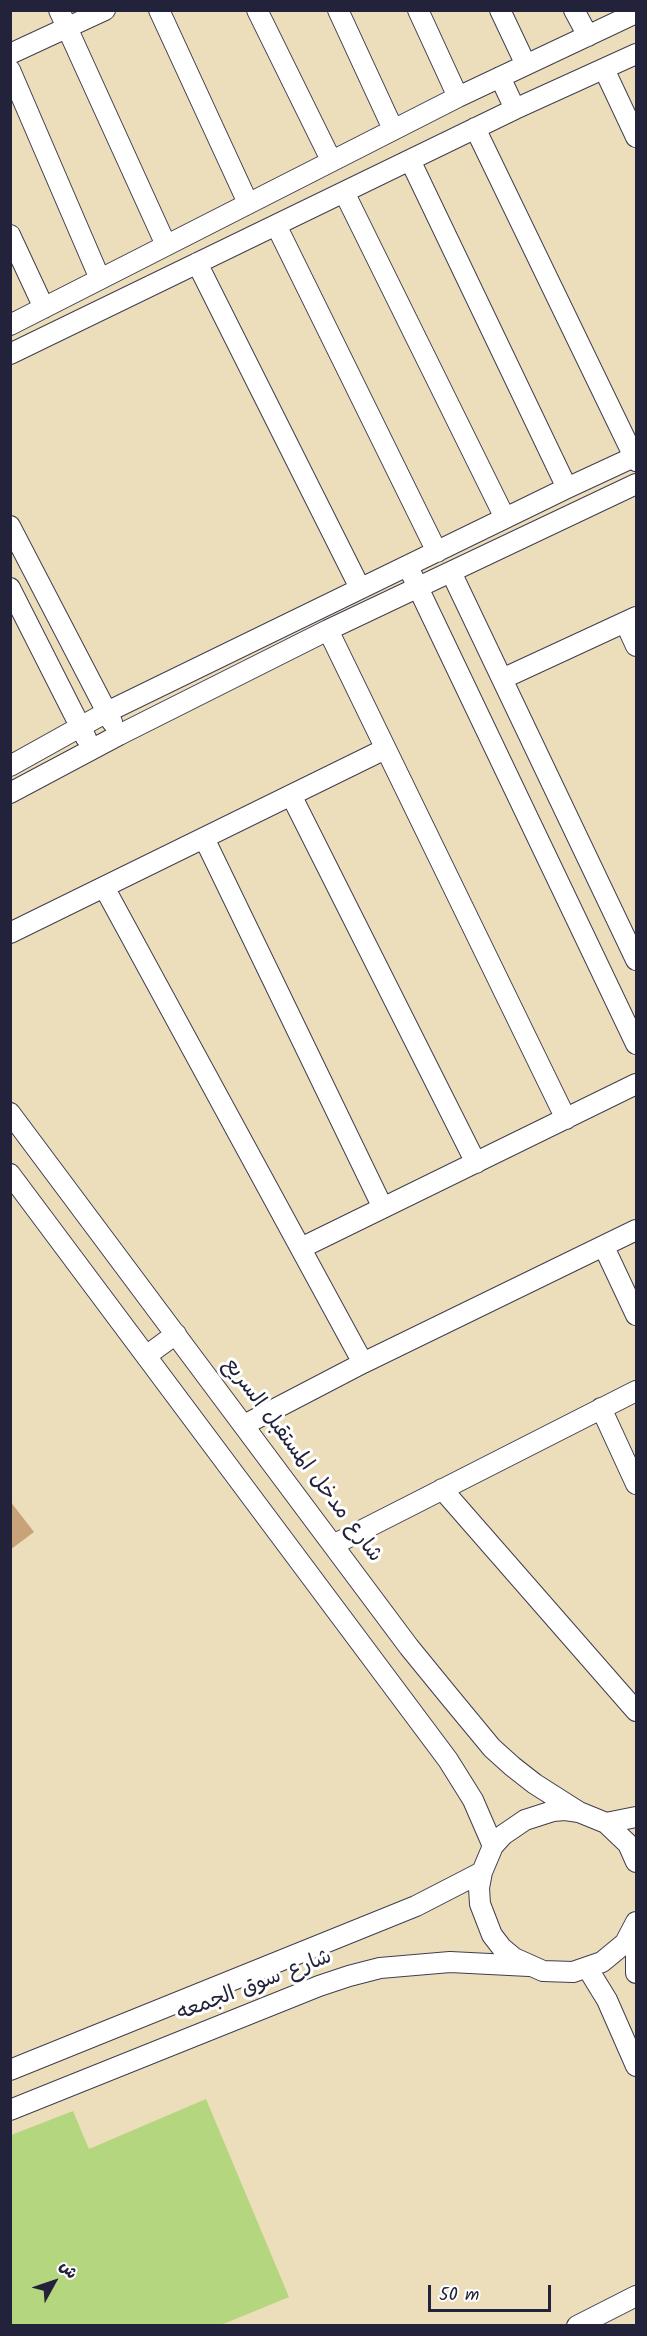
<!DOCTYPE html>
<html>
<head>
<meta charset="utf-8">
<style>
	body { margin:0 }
	#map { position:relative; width:647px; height:2336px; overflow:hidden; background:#eddebb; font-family:Kalam,"Playpen Sans Arabic",sans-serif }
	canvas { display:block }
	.frame { position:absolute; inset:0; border:12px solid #22223b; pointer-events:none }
	.north { position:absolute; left:24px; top:2252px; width:60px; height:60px; -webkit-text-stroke:4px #fff; paint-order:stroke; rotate:50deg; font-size:16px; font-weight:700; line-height:24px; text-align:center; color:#22223b }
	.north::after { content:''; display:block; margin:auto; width:21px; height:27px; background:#22223b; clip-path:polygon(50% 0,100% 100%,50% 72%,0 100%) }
	.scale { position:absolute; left:428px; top:2285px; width:123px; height:27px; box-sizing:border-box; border:3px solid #22223b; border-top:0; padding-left:8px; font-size:18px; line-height:21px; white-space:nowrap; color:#22223b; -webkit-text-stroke:4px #fff; paint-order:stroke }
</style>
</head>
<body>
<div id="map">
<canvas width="647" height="2336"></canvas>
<div class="frame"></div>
<div class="north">ش</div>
<div class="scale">50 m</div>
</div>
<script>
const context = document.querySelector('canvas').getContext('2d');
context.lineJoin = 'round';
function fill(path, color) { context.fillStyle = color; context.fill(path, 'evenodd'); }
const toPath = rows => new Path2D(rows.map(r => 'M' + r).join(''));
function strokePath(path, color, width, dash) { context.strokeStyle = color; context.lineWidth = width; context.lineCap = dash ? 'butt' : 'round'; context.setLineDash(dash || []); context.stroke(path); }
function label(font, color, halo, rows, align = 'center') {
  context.font = font + ' Kalam,"Playpen Sans Arabic",sans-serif'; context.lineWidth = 6; context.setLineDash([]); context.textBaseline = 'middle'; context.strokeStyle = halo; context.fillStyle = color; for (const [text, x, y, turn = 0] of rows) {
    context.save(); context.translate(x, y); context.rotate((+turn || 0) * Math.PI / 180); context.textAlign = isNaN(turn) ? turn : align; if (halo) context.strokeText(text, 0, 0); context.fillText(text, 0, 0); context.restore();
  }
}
fill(toPath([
	[206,2099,289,2297,221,2325,11,2325,11,2135,73,2111,89,2149]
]), '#b4d67e');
fill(toPath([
	[10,1501,34,1532,10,1550]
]), '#c8a279');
const minor = toPath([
	[59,10,166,245],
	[159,10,248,203],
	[257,10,331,160],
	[338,10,393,129],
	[418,10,458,97],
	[500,10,526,65],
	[574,10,588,36],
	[10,54,105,10],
	[604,69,636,137],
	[10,70,100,279],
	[500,77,515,109],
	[475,128,636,461],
	[410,160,567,488],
	[344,192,505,518],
	[276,225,437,552],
	[10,235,44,308],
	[197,263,360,588],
	[10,325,458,97,636,13],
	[10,354,515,109,636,54],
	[10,526,112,722],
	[451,572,636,960],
	[412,575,636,1044],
	[10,588,86,738],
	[625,622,636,646],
	[328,630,566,1119],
	[502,679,636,617],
	[10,766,107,712,567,488,636,456],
	[10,793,119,735,328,630,636,484],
	[291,795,476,1163],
	[204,838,383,1208],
	[104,887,363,1363],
	[10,933,385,749],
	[10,1113,409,1647,449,1696,492,1748,512,1766,535,1784,579,1812],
	[10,1174,448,1760,473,1800,493,1846],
	[604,1247,636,1315],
	[301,1248,636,1084],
	[146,1356,176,1334],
	[601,1408,636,1484],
	[244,1425,363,1363,636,1230],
	[442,1489,636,1711],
	[333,1545,636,1391],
	[606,1823,636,1817],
	[636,1862,628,1844,606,1823,579,1812,565,1810,553,1811,525,1820,503,1835,493,1846,482,1872,479,1888,480,1904,492,1935,502,1948,514,1958,543,1971,573,1972,602,1962,625,1943,636,1922],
	[636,1942,636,1973],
	[588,1969,607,2000,636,2066],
	[10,2070,416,1906,482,1872],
	[10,2110,319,1986,349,1976,380,1968,450,1962,529,1966],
	[577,2326,636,2296]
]);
strokePath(minor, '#403e4e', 22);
strokePath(minor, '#fff', 20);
label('21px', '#22223b', '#fff', [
	["شارع مدخل المستقبل السريع",301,1461,53],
	["شارع سوق الجمعه",255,1987,-21]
]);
</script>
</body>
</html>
